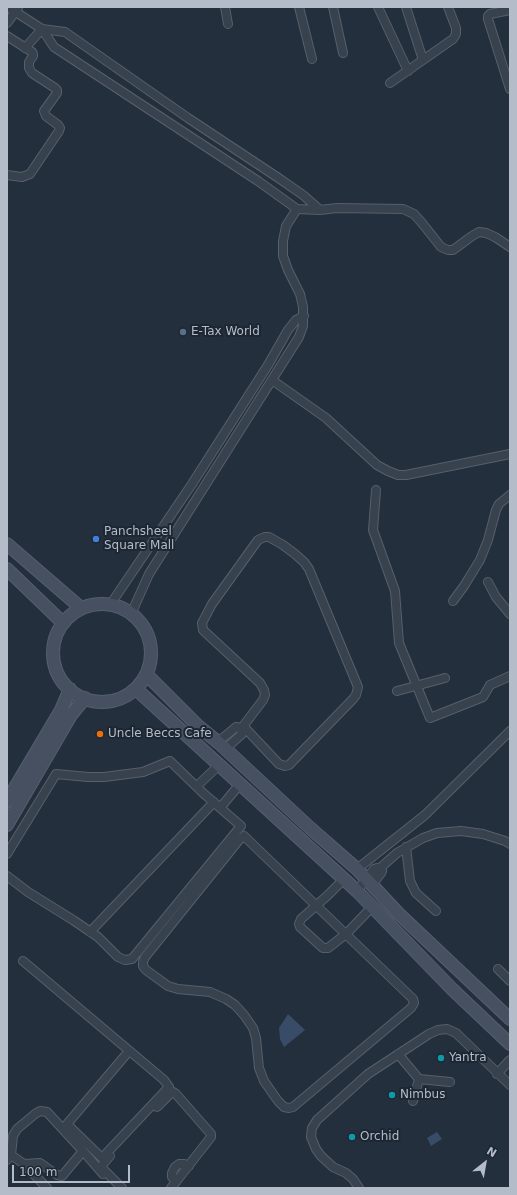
<!DOCTYPE html>
<html>
<head>
<meta charset="utf-8">
<style>
	body { margin:0 }
	#map { position:relative; width:517px; height:1195px; overflow:hidden; background:#242f3e; font-family:"DejaVu Sans",sans-serif }
	canvas { display:block }
	.frame { position:absolute; inset:0; border:8px solid #b4bcc9; pointer-events:none }
	.north { position:absolute; left:465px; top:1143px; width:40px; height:40px; -webkit-text-stroke:3px #1d2633; paint-order:stroke; rotate:31deg; font-size:11px; font-weight:700; line-height:16px; text-align:center; color:#b4bcc9 }
	.north::after { content:''; display:block; margin:auto; width:14px; height:18px; background:#b4bcc9; clip-path:polygon(50% 0,100% 100%,50% 72%,0 100%) }
	.scale { position:absolute; left:12px; top:1165px; width:118px; height:18px; box-sizing:border-box; border:2px solid #b4bcc9; border-top:0; padding-left:5px; font-size:12px; line-height:14px; white-space:nowrap; color:#b4bcc9; -webkit-text-stroke:3px #1d2633; paint-order:stroke }
</style>
</head>
<body>
<div id="map">
<canvas width="517" height="1195"></canvas>
<div class="frame"></div>
<div class="north">N</div>
<div class="scale">100 m</div>
</div>
<script>
const context = document.querySelector('canvas').getContext('2d');
context.lineJoin = 'round';
function fill(path, color) { context.fillStyle = color; context.fill(path, 'evenodd'); }
const toPath = rows => new Path2D(rows.map(r => 'M' + r).join(''));
function strokePath(path, color, width, dash) { context.strokeStyle = color; context.lineWidth = width; context.lineCap = dash ? 'butt' : 'round'; context.setLineDash(dash || []); context.stroke(path); }
function label(font, color, halo, rows, align = 'center') {
  context.font = font + ' "DejaVu Sans",sans-serif'; context.lineWidth = 4; context.setLineDash([]); context.textBaseline = 'middle'; context.strokeStyle = halo; context.fillStyle = color; for (const [text, x, y, turn = 0] of rows) {
    context.save(); context.translate(x, y); context.rotate((+turn || 0) * Math.PI / 180); context.textAlign = isNaN(turn) ? turn : align; if (halo) context.strokeText(text, 0, 0); context.fillText(text, 0, 0); context.restore();
  }
}
fill(toPath([
	[288,1014,305,1030,284,1047,280,1039,279,1028],
	[437,1132,442,1139,431,1146,427,1138]
]), '#394c67');
const street = toPath([
	[8,7,42,29,54,47,258,181,297,209,320,210,337,208,403,209,414,214,422,223,441,247,448,250,453,250,472,236,479,232,486,233,495,237,510,247],
	[225,7,228,24],
	[299,7,312,59],
	[333,7,343,53],
	[378,7,408,71],
	[406,7,423,60],
	[510,10,490,14,488,16,488,19,510,89],
	[7,23,18,8],
	[42,29,65,32,188,118,277,177,303,195,320,210],
	[7,36,32,52,33,54,33,56,29,62,29,68,32,73,55,88,57,90,57,93,44,111,46,116,58,125,60,128,59,131,30,174,22,177,7,175],
	[25,48,42,29],
	[390,83,453,39,456,34,456,28,448,7],
	[272,380,326,418,377,465,388,471,398,475,406,475,510,454],
	[376,490,373,530,395,591,399,643,430,718,483,697,490,685,510,676],
	[265,537,269,537,283,545,295,554,304,562,309,569,358,687,356,695,353,699,289,765,285,766,279,764,246,729,244,725,263,700,265,695,264,690,260,683,203,630,202,623,212,604,258,540,265,537],
	[488,582,496,597,510,614],
	[453,601,464,586,480,560,488,540,496,510,499,504,510,495],
	[110,605,192,484,268,365,288,330,296,320,304,316],
	[131,614,149,574,299,337,303,326,303,307,300,294,288,270,283,256,283,241,286,226,297,209],
	[397,691,445,678],
	[218,742,236,727,241,728],
	[225,749,242,734,241,728,244,725],
	[197,786,219,765],
	[220,808,240,784],
	[244,836,413,999,414,1003,411,1008,293,1107,289,1108,284,1107,278,1101,264,1081,259,1068,256,1038,253,1028,244,1015,235,1005,226,999,210,992,178,989,168,986,146,970,143,966,143,962,145,957,239,840,244,836],
	[406,847,410,881,416,893,436,911],
	[7,854,56,774,88,777,104,777,143,772,170,761,203,793,241,826,132,959,125,960,118,957,98,937,73,920,28,892,7,876],
	[357,869,425,815,510,731],
	[344,879,327,896,301,919,299,924,300,927,323,948,328,948,346,934,373,906],
	[372,885,381,873,382,871,379,869],
	[357,891,374,869,377,868,379,869,397,853,423,838,437,833,461,831,483,834,505,841,510,844],
	[90,932,214,802],
	[23,961,164,1080,169,1087,102,1158,67,1124,129,1051],
	[498,969,510,981],
	[398,1054,419,1079,450,1082],
	[497,1074,510,1060],
	[413,1101,419,1079],
	[157,1107,170,1094,173,1092,176,1094,211,1134,211,1137,171,1188],
	[11,1155,13,1136,17,1129,35,1114,40,1111,47,1112,83,1151],
	[110,1156,103,1164,102,1168,122,1188],
	[7,1160,11,1155,24,1164,40,1163,57,1175,62,1176,83,1151,103,1174],
	[24,1164,47,1188],
	[176,1182,172,1177,172,1173,175,1167,179,1164,184,1164,189,1166],
	[359,1188,353,1179,346,1173,333,1167,321,1156,316,1149,311,1137,312,1128,317,1120,368,1074,429,1034,438,1030,447,1029,456,1033,510,1085]
]);
const secondary = toPath([
	[7,544,81,608],
	[7,569,63,623],
	'53 653a49 49 0 1 1 98 0a49 49 0 1 1-98 0Z',
	[147,675,198,726,219,743,310,828,357,869,398,913,510,1019],
	[136,689,357,891,452,989,510,1044],
	[7,801,61,710,70,689],
	[7,825,71,715,85,698]
]);
strokePath(street, '#565f6c', 10);
strokePath(secondary, '#565f6c', 14);
strokePath(street, '#38414e', 8);
strokePath(secondary, '#465061', 12);
for (const [x, y, r, color] of [
	[183,332,4,"#5c6f8a"],
	[96,539,4,"#3f7fe0"],
	[100,734,4,"#e8710a"],
	[441,1058,4,"#0f9aa8"],
	[392,1095,4,"#0f9aa8"],
	[352,1137,4,"#0f9aa8"]
]) { const dot = new Path2D(); dot.arc(x, y, r, 0, 2 * Math.PI); context.fillStyle = color; context.fill(dot); strokePath(dot, '#1d2633', 1.5); }
label('12px', '#b4bcc9', '#1d2633', [
	["E-Tax World",191,332],
	["Panchsheel",104,532],
	["Square Mall",104,546],
	["Uncle Beccs Cafe",108,734],
	["Yantra",449,1058],
	["Nimbus",400,1095],
	["Orchid",360,1137]
], 'left');
</script>
</body>
</html>
